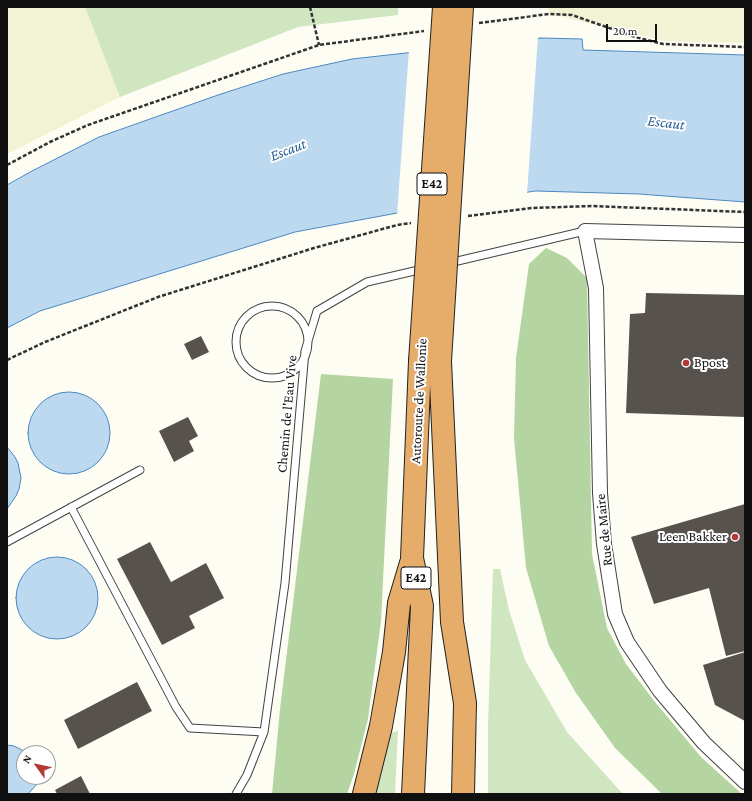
<!DOCTYPE html>
<html>
<head>
<meta charset="utf-8">
<style>
	body { margin:0 }
	#map { position:relative; width:752px; height:801px; overflow:hidden; background:#fefdf4; font-family:"Crimson Pro",serif }
	canvas { display:block }
	.frame { position:absolute; inset:0; border:8px solid #101010; pointer-events:none }
	.north { position:absolute; left:16px; top:745px; width:40px; height:40px; box-sizing:border-box; background:#fff; border:1px solid #9f9f9f; border-radius:50%; rotate:303deg; font-size:11px; font-weight:700; line-height:16px; text-align:center; color:#101010 }
	.north::after { content:''; display:block; margin:auto; width:14px; height:18px; background:#b23935; clip-path:polygon(50% 0,100% 100%,50% 72%,0 100%) }
	.scale { position:absolute; left:606px; top:24px; width:51px; height:18px; box-sizing:border-box; border:2px solid #101010; border-top:0; padding-left:5px; font-size:12px; line-height:14px; white-space:nowrap; color:#101010; -webkit-text-stroke:3px #fff; paint-order:stroke }
</style>
</head>
<body>
<div id="map">
<canvas width="752" height="801"></canvas>
<div class="frame"></div>
<div class="north">N</div>
<div class="scale">20 m</div>
</div>
<script>
const context = document.querySelector('canvas').getContext('2d');
context.lineJoin = 'round';
function fill(path, color) { context.fillStyle = color; context.fill(path, 'evenodd'); }
const toPath = rows => new Path2D(rows.map(r => 'M' + r).join(''));
function strokePath(path, color, width, dash) { context.strokeStyle = color; context.lineWidth = width; context.lineCap = dash ? 'butt' : 'round'; context.setLineDash(dash || []); context.stroke(path); }
function label(font, color, halo, rows, align = 'center') {
  context.font = font + ' "Crimson Pro",serif'; context.lineWidth = 4; context.setLineDash([]); context.textBaseline = 'middle'; context.strokeStyle = halo; context.fillStyle = color; for (const [text, x, y, turn = 0] of rows) {
    context.save(); context.translate(x, y); context.rotate((+turn || 0) * Math.PI / 180); context.textAlign = isNaN(turn) ? turn : align; if (halo) context.strokeText(text, 0, 0); context.fillText(text, 0, 0); context.restore();
  }
}
fill(toPath([
	[7,7,85,7,120,97,7,154],
	[549,7,745,7,745,43,665,41,549,14]
]), '#f2f2d5');
fill(toPath([
	[85,7,398,7,398,15,298,27,120,97],
	[493,569,500,569,509,610,525,660,567,732,623,794,488,794,488,726],
	[398,731,395,794,376,794,389,733]
]), '#d0e6c0');
fill(toPath([
	[546,248,567,258,587,278,592,554,607,628,626,664,655,702,701,757,742,794,662,794,615,748,576,693,549,646,526,568,514,438,516,358,529,264],
	[321,374,393,379,381,621,368,719,354,774,347,794,272,794,280,709]
]), '#b4d5a1');
const water = toPath([
	[541,38,582,39,583,50,745,55,745,202,639,194,536,191,462,201,295,232,40,311,7,328,7,185,32,171,99,137,218,95,283,74,352,59,541,38],
	'28 433a41 41 0 1 1 82 0a41 41 0 1 1-82 0Z',
	[7,447,15,457,18,463,21,478,19,489,16,496,7,509,7,447],
	'16 598a41 41 0 1 1 82 0a41 41 0 1 1-82 0Z',
	[7,745,14,746,28,753,24,753,24,777,38,777,38,783,28,794,7,794,7,745]
]);
fill(water, '#bdd9f0');
strokePath(water, '#4b88c0', 1);
fill(toPath([
	[538,36,527,194,462,203,397,215,409,50]
]), '#fefdf4');
fill(toPath([
	[646,293,745,295,745,417,626,413,630,314,645,313],
	[201,336,209,352,192,360,184,344],
	[188,417,198,436,189,441,194,451,174,462,159,431],
	[745,504,745,651,726,656,709,588,654,604,631,537],
	[150,542,171,582,206,563,224,598,189,616,195,628,162,645,117,559],
	[745,652,745,721,715,705,703,665],
	[137,682,152,711,78,749,64,720],
	[81,776,90,794,57,794,55,790]
]), '#57524d');
const service = toPath([
	[449,263,585,231],
	'236 342a36 36 0 1 1 72 0a36 36 0 1 1-72 0Z',
	[71,507,176,707,190,728,264,732],
	[7,542,140,470],
	[236,794,247,775,264,732,285,583,305,351,317,311,367,282,423,269]
]);
const minor = toPath([
	[745,235,585,231,596,288,600,493,604,544,615,614,627,642,660,691,704,743,745,782]
]);
const motorway = toPath([
	[440,361,452,622,465,703,463,794],
	[364,794,381,726,394,652,399,603,411,563],
	[413,794,422,606,412,558,420,361]
]);
strokePath(service, '#434343', 9);
strokePath(minor, '#434343', 16);
strokePath(motorway, '#212121', 24);
strokePath(toPath([
	[310,7,319,45],
	[479,23,549,14,572,15,635,37,663,44,745,47],
	[7,165,50,142,88,125,319,45,424,31],
	[468,216,531,208,592,206,745,212],
	[7,360,45,342,158,297,314,248,397,225,411,223]
]), '#323232', 2.5, [4, 2]);
strokePath(service, '#fff', 7);
strokePath(minor, '#fff', 14);
strokePath(motorway, '#e5ac6a', 22);
const motorwayBridge = toPath([
	[420,361,444,7],
	[440,361,462,7]
]);
strokePath(motorwayBridge, '#212121', 24, []);
strokePath(motorwayBridge, '#e5ac6a', 22);
for (const [x, y, r, color] of [
	[686,363,4,"#b23935"],
	[735,537,4,"#b23935"]
]) { const dot = new Path2D(); dot.arc(x, y, r, 0, 2 * Math.PI); context.fillStyle = color; context.fill(dot); strokePath(dot, '#fff', 1.5); }
for (const [x, y, w] of [
	[432,184,30],
	[416,578,30]
]) { const box = new Path2D(); box.roundRect(x - w / 2, y - 11, w, 22, 3); context.fillStyle = '#fff'; context.fill(box); strokePath(box, '#101010', 1); }
label('bold 13px', '#101010', null, [
	["E42",432,184],
	["E42",416,578]
]);
label('14px', '#101010', '#fff', [
	["Bpost",694,363],
	["Leen Bakker",727,537,"right"]
], 'left');
label('14px', '#101010', '#fff', [
	["Autoroute de Wallonie",419,401,-87],
	["Chemin de l'Eau Vive",287,414,-85],
	["Rue de Maire",604,530,-96]
]);
label('italic 15px', '#255c96', '#fff', [
	["Escaut",666,123,7],
	["Escaut",288,150,-21]
]);
</script>
</body>
</html>
